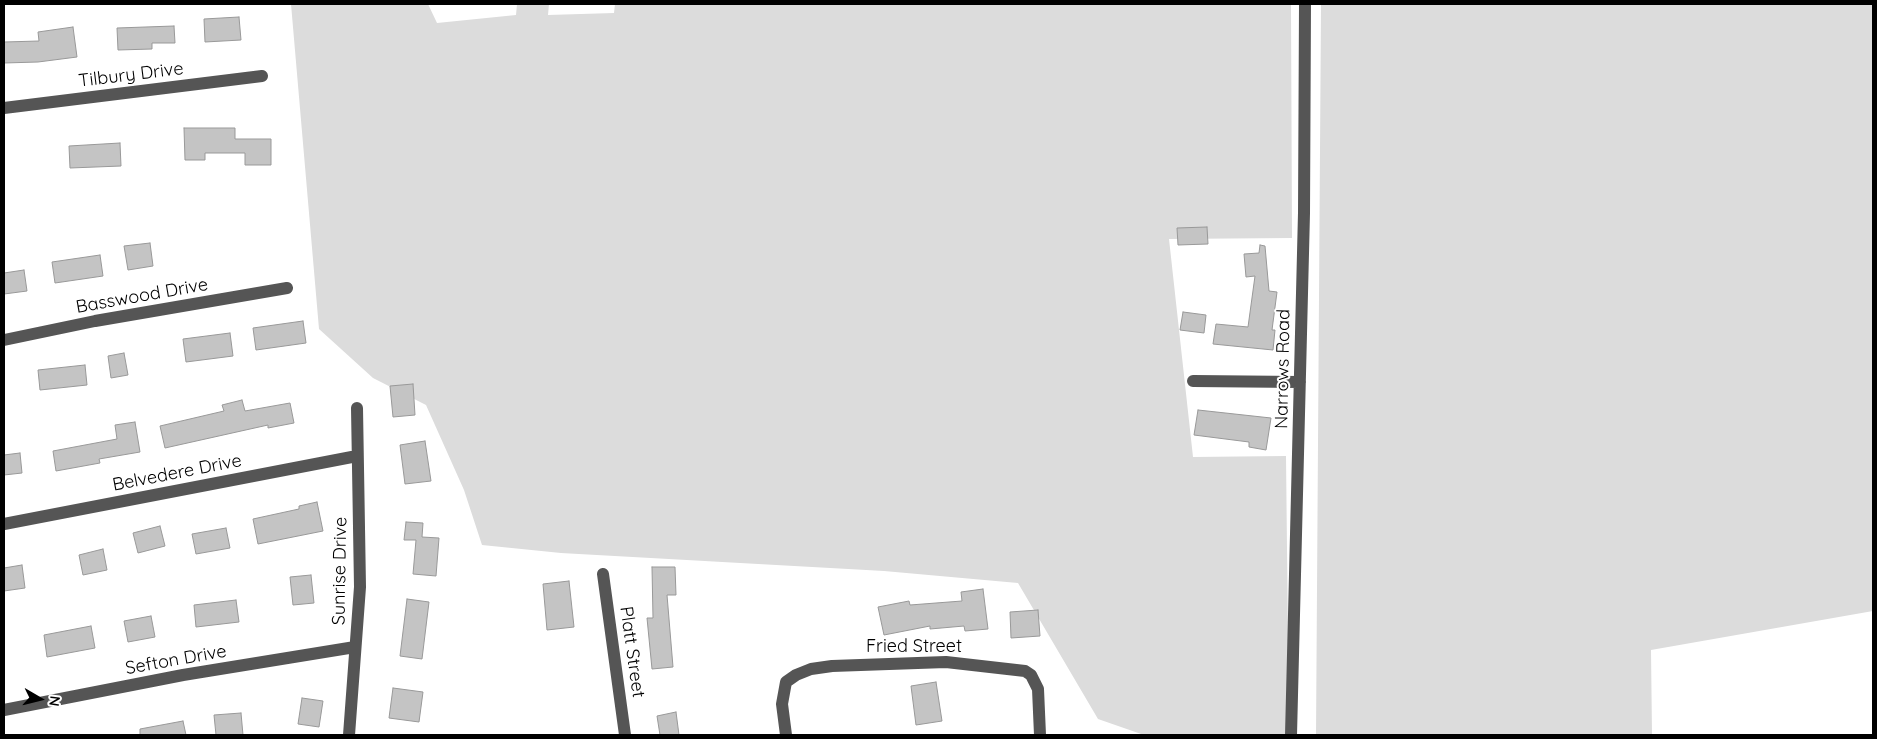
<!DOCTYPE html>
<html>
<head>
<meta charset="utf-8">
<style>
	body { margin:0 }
	#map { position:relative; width:1877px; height:739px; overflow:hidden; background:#fff; font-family:Quicksand,sans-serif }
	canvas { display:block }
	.frame { position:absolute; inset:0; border:5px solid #000; pointer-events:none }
	.north { position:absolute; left:15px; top:674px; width:50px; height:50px; -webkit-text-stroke:4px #fff; paint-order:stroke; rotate:98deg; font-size:14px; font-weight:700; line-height:20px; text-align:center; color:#000 }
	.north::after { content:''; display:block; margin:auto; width:18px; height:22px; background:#000; clip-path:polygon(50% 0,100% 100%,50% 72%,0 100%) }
</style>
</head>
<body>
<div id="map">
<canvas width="1877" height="739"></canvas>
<div class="frame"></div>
<div class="north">N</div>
</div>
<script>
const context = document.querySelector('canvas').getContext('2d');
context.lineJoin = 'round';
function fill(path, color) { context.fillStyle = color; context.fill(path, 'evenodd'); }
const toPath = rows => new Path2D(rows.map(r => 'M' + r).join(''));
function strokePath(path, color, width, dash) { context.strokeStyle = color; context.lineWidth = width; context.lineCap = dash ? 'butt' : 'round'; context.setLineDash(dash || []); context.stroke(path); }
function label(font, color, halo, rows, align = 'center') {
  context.font = font + ' Quicksand,sans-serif'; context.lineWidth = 4; context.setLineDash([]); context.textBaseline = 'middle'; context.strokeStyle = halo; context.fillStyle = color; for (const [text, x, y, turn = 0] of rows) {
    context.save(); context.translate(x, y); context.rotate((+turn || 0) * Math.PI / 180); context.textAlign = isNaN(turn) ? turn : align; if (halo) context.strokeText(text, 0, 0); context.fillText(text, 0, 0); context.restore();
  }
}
fill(toPath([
	[291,4,428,4,437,23,516,15,517,4,549,4,548,15,614,13,615,4,1291,4,1292,238,1169,239,1193,457,1286,456,1289,735,1144,735,1098,719,1018,583,884,571,561,553,482,545,464,490,426,405,373,378,319,329],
	[1321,4,1873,4,1873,611,1651,650,1652,735,1316,735]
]), '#dcdcdc');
const building = toPath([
	[239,17,241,40,205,42,204,19,239,17],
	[174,26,175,43,152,43,152,49,118,50,117,28,174,26],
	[73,27,77,57,38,62,4,63,4,42,39,41,38,32,73,27],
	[184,128,235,128,235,139,271,139,271,165,245,165,245,153,205,153,205,160,185,160,184,128],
	[120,143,121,166,70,168,69,146,120,143],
	[1207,227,1208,244,1178,245,1177,228,1207,227],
	[150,243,153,266,128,270,124,246,150,243],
	[1260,245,1265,246,1269,291,1277,292,1272,330,1275,330,1273,350,1213,344,1216,324,1248,327,1255,276,1246,277,1244,254,1259,253,1260,245],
	[100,255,103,276,55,283,52,262,100,255],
	[24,270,27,291,4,294,4,273,24,270],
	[1183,312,1206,315,1204,333,1180,330,1183,312],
	[303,321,306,343,256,350,253,328,303,321],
	[230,333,233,356,186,362,183,339,230,333],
	[124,353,128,375,111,378,108,356,124,353],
	[85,365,87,385,40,390,38,370,85,365],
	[413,384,415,415,393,417,390,386,413,384],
	[242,400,245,411,290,403,294,423,268,428,268,425,165,448,160,426,224,411,222,405,242,400],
	[1198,410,1271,418,1266,450,1249,447,1249,442,1194,435,1198,410],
	[135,422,140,452,99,459,100,463,56,471,53,451,117,439,115,425,135,422],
	[425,441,431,481,405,484,400,445,425,441],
	[20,453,22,473,4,475,4,455,20,453],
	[317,502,323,531,258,544,253,519,299,509,299,506,317,502],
	[406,522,423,523,422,537,439,538,436,576,413,574,416,540,404,540,406,522],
	[160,526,165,546,138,553,133,533,160,526],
	[226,528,230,548,196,554,192,534,226,528],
	[103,549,107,570,83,575,79,555,103,549],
	[22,565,25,588,4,591,4,568,22,565],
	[652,567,675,567,676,595,667,595,673,667,652,669,647,618,653,618,652,567],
	[311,575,314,603,293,605,290,577,311,575],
	[569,581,574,627,547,630,543,584,569,581],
	[983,589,988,629,965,631,964,626,930,629,930,626,884,635,878,607,909,601,910,605,962,601,961,592,983,589],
	[407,599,429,602,422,659,400,656,407,599],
	[236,600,239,622,196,627,194,605,236,600],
	[1038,610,1040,636,1011,638,1010,612,1038,610],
	[151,616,155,637,128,642,124,621,151,616],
	[91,626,95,648,47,657,44,635,91,626],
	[936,682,942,721,916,725,911,686,936,682],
	[393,688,423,692,419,722,389,718,393,688],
	[302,698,323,701,319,727,298,724,302,698],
	[676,712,679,735,660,735,657,716,676,712],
	[241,713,243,735,216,735,214,715,241,713],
	[183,721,186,735,140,735,140,729,183,721]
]);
fill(building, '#c4c4c4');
strokePath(building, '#999', 1);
strokePath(toPath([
	[4,108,262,76],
	[4,340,95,321,287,288],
	[1193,381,1300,382],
	[4,524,357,456],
	[603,574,625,735],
	[4,710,183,675,355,647],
	[349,735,360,587,357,408],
	[786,735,782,704,786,682,796,675,811,669,832,666,946,662,1025,671,1031,675,1038,689,1040,735],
	[1291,735,1304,213,1305,4]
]), '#555', 12);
label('18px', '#000', '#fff', [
	["Tilbury Drive",131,75,-7],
	["Basswood Drive",142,296,-10],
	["Narrows Road",1283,369,-89],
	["Belvedere Drive",177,473,-11],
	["Sunrise Drive",340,571,-89],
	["Fried Street",914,647],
	["Platt Street",632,652,82],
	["Sefton Drive",176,660,-10]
]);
</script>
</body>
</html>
